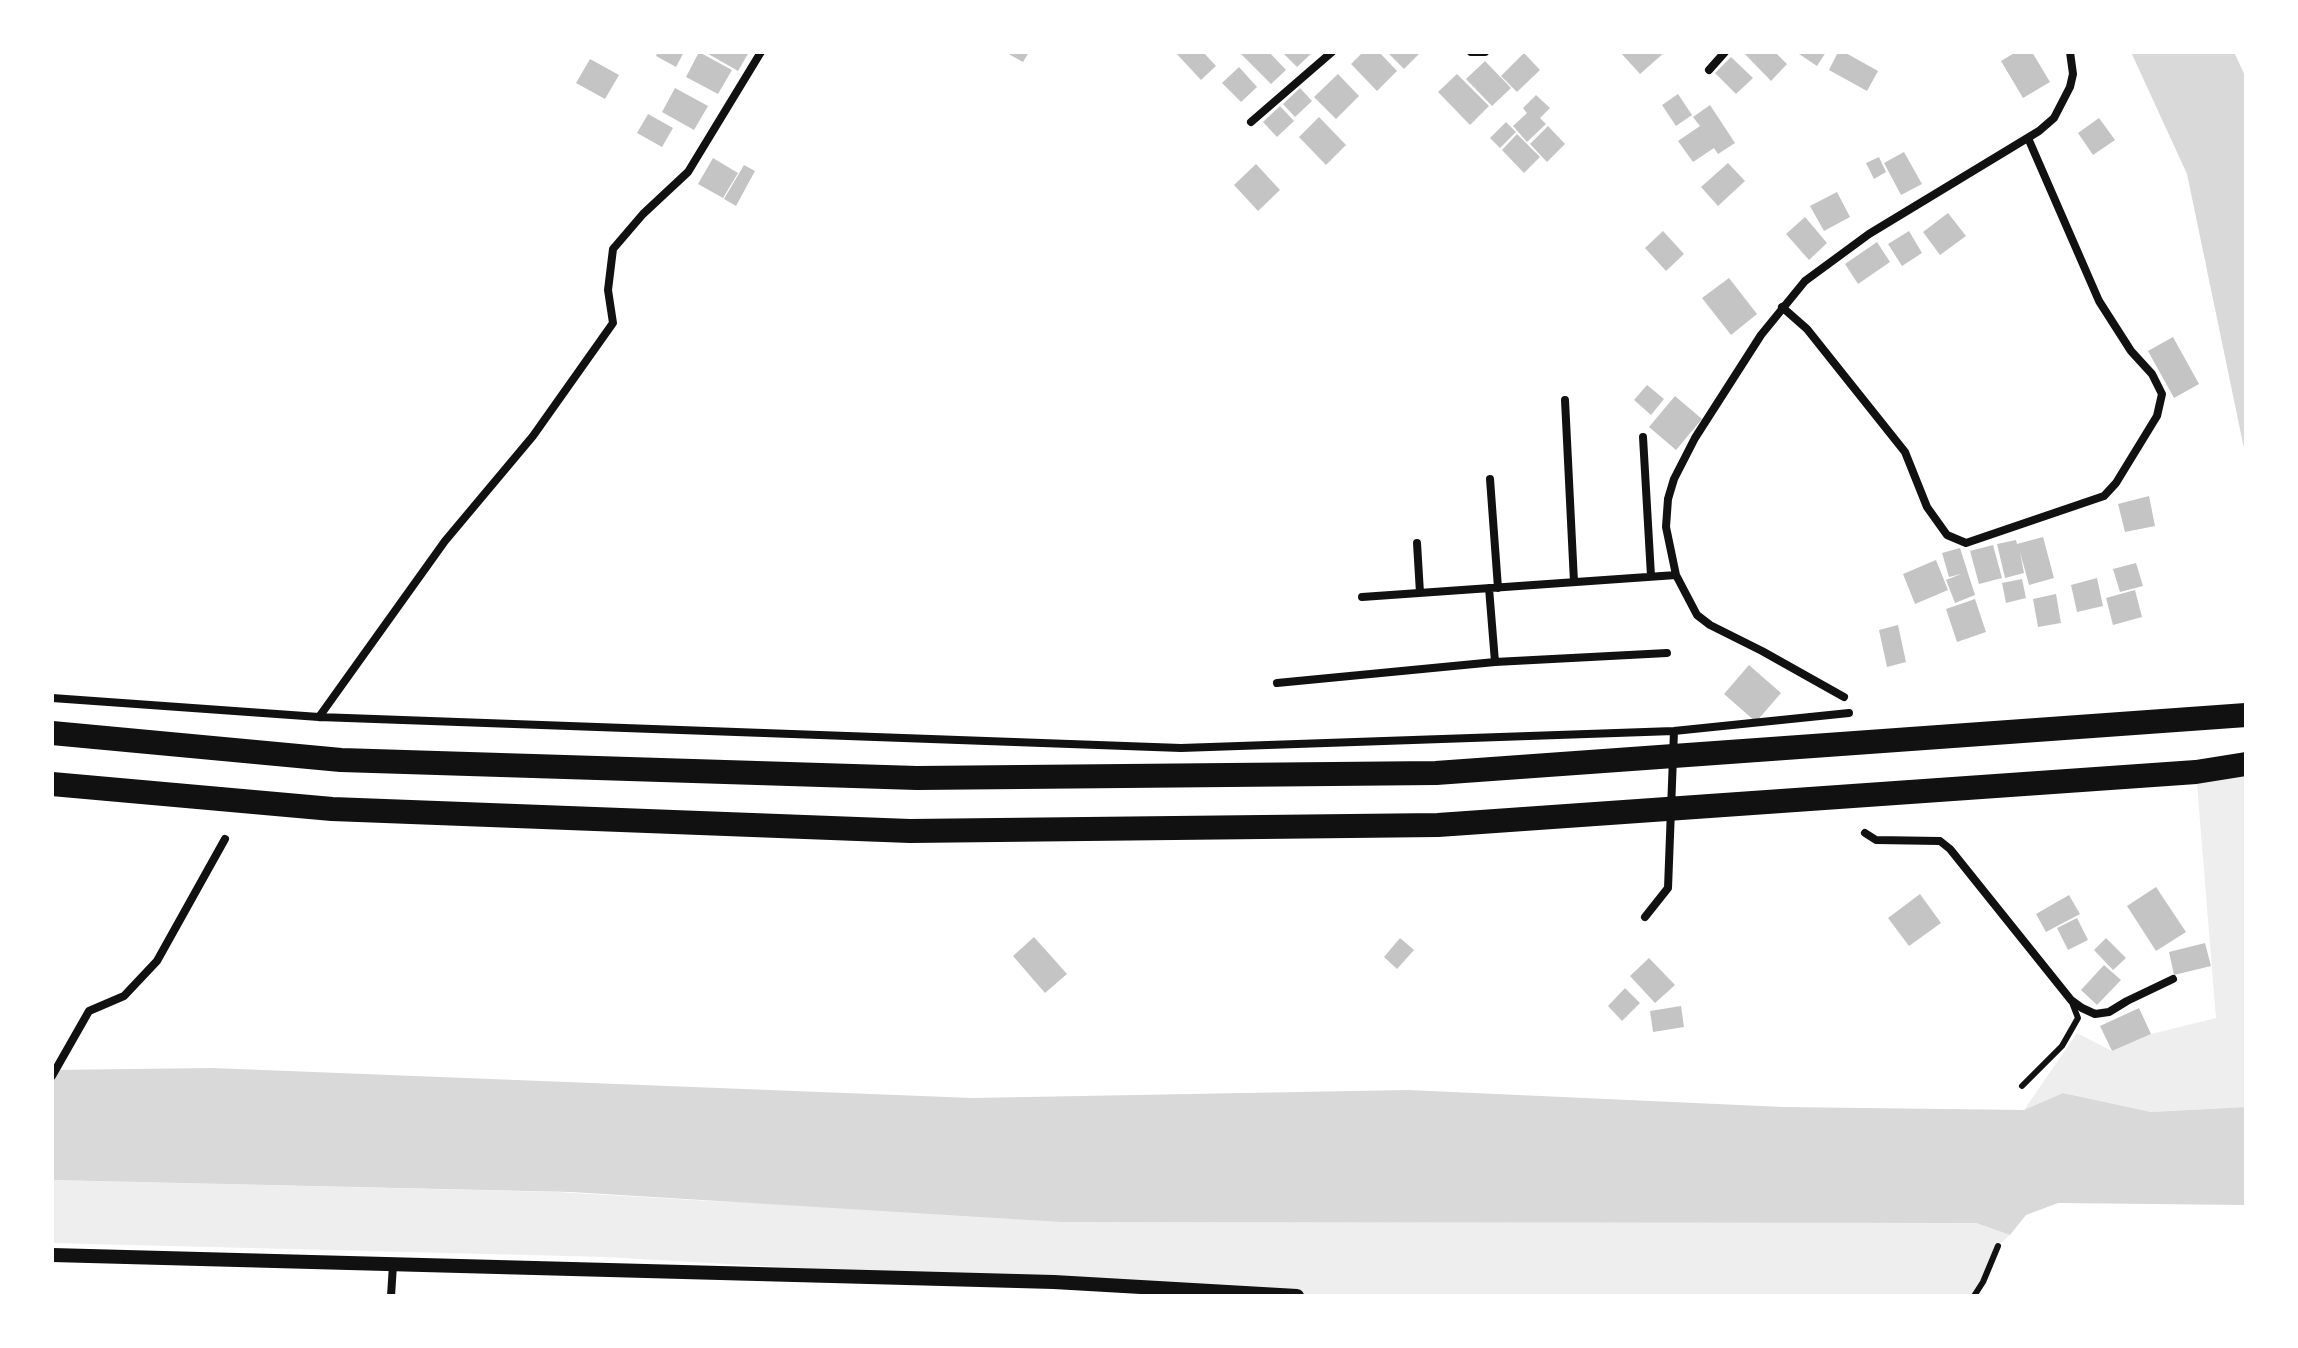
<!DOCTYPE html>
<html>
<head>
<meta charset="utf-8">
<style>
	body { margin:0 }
	#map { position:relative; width:2298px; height:1348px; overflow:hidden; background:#fff; font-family:"Roboto Condensed",sans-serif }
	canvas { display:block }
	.frame { position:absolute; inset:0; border:54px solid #fff; pointer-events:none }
</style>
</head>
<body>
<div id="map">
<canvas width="2298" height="1348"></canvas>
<div class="frame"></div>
</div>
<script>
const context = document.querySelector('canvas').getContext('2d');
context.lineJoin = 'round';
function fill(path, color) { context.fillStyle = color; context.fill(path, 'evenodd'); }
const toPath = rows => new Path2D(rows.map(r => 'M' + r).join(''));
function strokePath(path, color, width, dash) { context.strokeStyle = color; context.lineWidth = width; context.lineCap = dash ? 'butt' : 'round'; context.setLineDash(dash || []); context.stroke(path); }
fill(toPath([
	[2246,764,2246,1107,2151,1112,2063,1093,2024,1110,2077,1033,2112,1051,2151,1034,2216,1018,2196,772],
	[52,1180,556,1192,710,1201,1259,1222,1976,1223,2010,1235,1998,1246,1974,1296,1297,1296,605,1257,52,1243]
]), '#eee');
fill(toPath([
	[2131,52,2234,52,2246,78,2246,458,2187,174],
	[212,1068,972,1098,1408,1090,1783,1107,2024,1110,2063,1093,2151,1112,2246,1107,2246,1205,2058,1203,2026,1215,2010,1235,1976,1223,1062,1222,571,1192,52,1180,52,1070]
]), '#d9d9d9');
fill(toPath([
	[658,52,684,52,676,67,656,56],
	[699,52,732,70,718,94,686,77],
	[705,52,749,52,738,71],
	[1005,52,1029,52,1023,62],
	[1175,52,1203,52,1216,66,1201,80],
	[1239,52,1269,52,1286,70,1271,84],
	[1282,52,1313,52,1297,67],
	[1363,52,1379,52,1397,71,1377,91,1351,64],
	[1387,52,1421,52,1404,69],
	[1620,52,1665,52,1640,74],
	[1743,52,1775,52,1787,64,1771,81],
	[1796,52,1826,52,1817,66],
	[1838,52,1844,52,1878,71,1867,91,1829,70],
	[2016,52,2032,52,2050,82,2023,98,2001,61],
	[1524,53,1540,70,1517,92,1501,76],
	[1731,57,1753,78,1736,94,1715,73],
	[590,59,619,75,605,99,576,83],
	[1485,61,1511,88,1492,106,1466,79],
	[1239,67,1257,87,1241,102,1222,83],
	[1338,74,1359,96,1336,119,1314,97],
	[1457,74,1489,106,1470,125,1438,92],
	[675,88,708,106,694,130,662,112],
	[1300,88,1312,101,1295,117,1283,104],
	[1678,94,1692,115,1676,126,1662,105],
	[1536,95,1550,108,1540,118,1546,124,1527,142,1513,126,1527,113,1523,108],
	[1710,105,1735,143,1718,154,1714,148,1693,162,1678,141,1700,126,1693,117],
	[1280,106,1294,121,1277,137,1263,122],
	[648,114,673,128,662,147,637,133],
	[1319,117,1346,145,1326,165,1299,137],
	[2099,118,2115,140,2093,155,2078,133],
	[1506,122,1516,132,1500,148,1490,138],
	[1548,126,1565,144,1547,162,1530,144],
	[1517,134,1540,157,1524,173,1502,150],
	[1904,152,1922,184,1901,195,1884,163],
	[1879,157,1886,172,1874,179,1866,163],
	[713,158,738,173,723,198,698,184],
	[1728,163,1745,181,1718,206,1701,187],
	[1256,164,1280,190,1258,211,1234,185],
	[744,165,755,171,736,206,724,199],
	[1837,192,1850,217,1824,231,1810,206],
	[1948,213,1966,236,1940,255,1923,232],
	[1805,217,1827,243,1809,260,1786,234],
	[1663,231,1684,254,1666,271,1645,248],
	[1909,231,1922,253,1902,266,1888,244],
	[1877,242,1890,262,1858,284,1845,264],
	[1729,278,1757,314,1731,335,1702,298],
	[2173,337,2199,384,2174,398,2148,351],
	[1647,385,1664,399,1651,415,1634,400],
	[1675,396,1702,419,1676,450,1649,427],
	[2149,496,2155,526,2125,532,2118,504],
	[2043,537,2054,578,2029,585,2020,552,2024,573,2005,578,1997,544,2016,540,2017,544],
	[1993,545,2002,578,1979,584,1970,551],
	[1960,548,1975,595,1955,603,1946,580,1961,574,1949,577,1942,553],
	[1936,560,1948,590,1915,604,1903,574],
	[2136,563,2143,586,2120,592,2113,569],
	[2097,578,2103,606,2077,612,2071,585],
	[2022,579,2026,598,2006,603,2002,583],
	[2135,590,2142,617,2113,625,2106,598],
	[2056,594,2061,623,2038,627,2033,599],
	[1975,599,1986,632,1957,642,1946,609],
	[1898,625,1906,662,1887,667,1879,630],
	[1749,665,1781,693,1756,722,1724,694],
	[2156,887,2186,932,2156,951,2127,906],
	[1920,894,1941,923,1909,946,1888,918],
	[2069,895,2080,914,2046,932,2036,914],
	[2077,918,2088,940,2068,950,2057,928],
	[1034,937,1067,974,1045,993,1013,956],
	[1400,938,1414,950,1397,969,1384,957],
	[2106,938,2126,958,2113,970,2094,950],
	[2205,943,2211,966,2174,975,2169,952],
	[1649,958,1675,985,1655,1003,1630,976],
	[2104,965,2121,980,2097,1005,2081,990],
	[1625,988,1640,1003,1622,1021,1608,1006],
	[1681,1006,1684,1027,1653,1032,1650,1011],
	[2139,1008,2151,1034,2112,1051,2100,1026]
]), '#c4c4c4');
strokePath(toPath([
	[2022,1086,2062,1046,2078,1018,2071,1000],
	[1974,1296,1983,1282,1998,1246]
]), '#111', 6);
strokePath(toPath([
	[1471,52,1485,52],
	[1709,70,1725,52],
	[1251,122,1332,52],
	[1782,307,1807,329,1905,452,1927,507,1947,535,1966,543,2104,496,2116,483,2157,416,2162,394,2152,374,2131,351,2099,301,2028,138],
	[1565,400,1574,582],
	[1643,437,1651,576],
	[1490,479,1498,588],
	[1417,543,1420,593],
	[1489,588,1495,662,1667,653],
	[1362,597,1676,575],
	[1277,683,1495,662],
	[1844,697,1762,651,1710,625,1697,615,1676,575,1666,527,1668,499,1674,479,1695,438,1761,335,1805,281,1869,234,2039,131,2054,118,2070,87,2073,74,2070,52],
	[52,698,319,717,1181,748,1674,731,1849,713],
	[319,717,445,541,533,436,613,323,608,290,613,249,643,214,688,172,761,52],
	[1865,833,1876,840,1940,841,1950,849,2071,1000,2082,1008,2095,1014,2109,1012,2127,1001,2173,979],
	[1645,917,1668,888,1674,731],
	[52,1076,89,1011,124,996,157,961,225,839],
	[391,1296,393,1265]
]), '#111', 8);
strokePath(toPath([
	[52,1255,1054,1282,1297,1296]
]), '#111', 14);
strokePath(toPath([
	[52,733,341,760,917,778,1436,773,2246,715],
	[52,784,332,809,910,831,1438,825,2196,772,2246,764]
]), '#111', 24);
</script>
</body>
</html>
